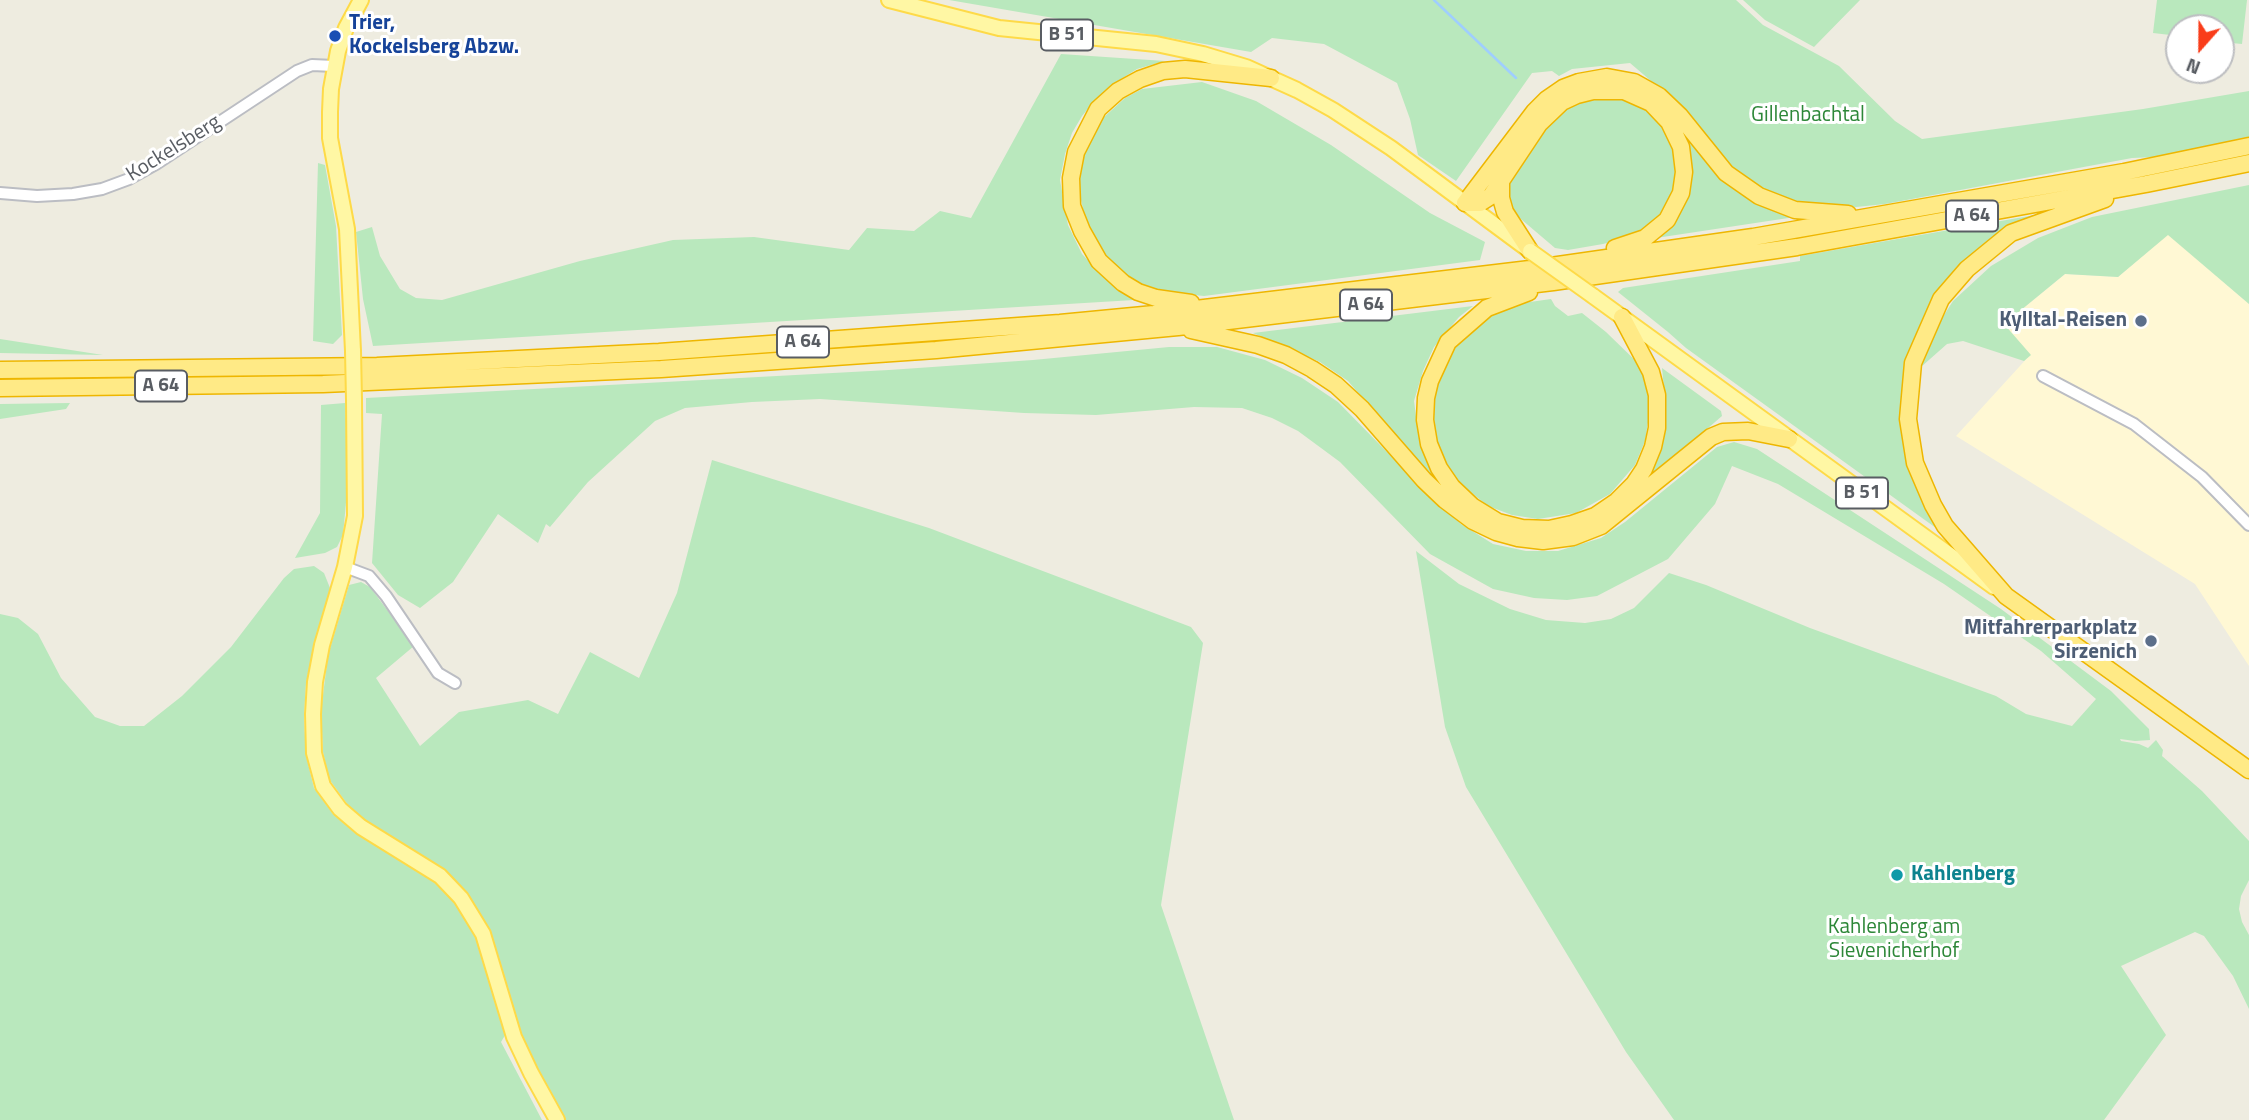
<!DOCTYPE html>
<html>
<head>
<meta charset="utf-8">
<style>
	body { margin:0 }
	#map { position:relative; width:2249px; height:1120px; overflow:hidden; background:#eeece0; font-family:"Titillium Web",sans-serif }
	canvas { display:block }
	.north { position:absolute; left:2165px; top:14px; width:70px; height:70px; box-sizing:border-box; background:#fff; border:2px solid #bdbec1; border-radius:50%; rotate:201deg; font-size:19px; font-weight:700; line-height:28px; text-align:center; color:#595d63 }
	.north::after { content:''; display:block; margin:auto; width:24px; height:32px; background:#f93d1a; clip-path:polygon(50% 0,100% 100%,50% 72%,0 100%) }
</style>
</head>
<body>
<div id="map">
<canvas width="2249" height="1120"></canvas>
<div class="north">N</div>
</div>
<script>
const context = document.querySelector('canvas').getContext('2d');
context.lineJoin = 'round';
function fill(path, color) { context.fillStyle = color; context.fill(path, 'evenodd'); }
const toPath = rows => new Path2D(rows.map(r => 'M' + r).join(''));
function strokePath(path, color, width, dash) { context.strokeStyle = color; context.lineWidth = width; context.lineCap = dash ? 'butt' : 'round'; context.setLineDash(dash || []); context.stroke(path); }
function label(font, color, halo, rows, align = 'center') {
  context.font = font + ' "Titillium Web",sans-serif'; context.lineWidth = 6; context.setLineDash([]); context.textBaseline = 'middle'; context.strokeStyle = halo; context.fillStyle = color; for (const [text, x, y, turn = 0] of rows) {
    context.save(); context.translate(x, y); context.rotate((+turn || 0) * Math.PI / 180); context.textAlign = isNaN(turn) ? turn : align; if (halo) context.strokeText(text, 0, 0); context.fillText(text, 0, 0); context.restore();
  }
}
fill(toPath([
	[2168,234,2249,304,2249,666,2195,584,1956,436,2030,355,2004,324,2065,274,2118,277]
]), '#fff8d4');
fill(toPath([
	[949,0,1736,0,1763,25,1839,66,1895,121,1922,139,2143,109,2249,91,2249,137,2155,157,2132,158,1885,204,1837,209,1804,207,1748,184,1720,158,1685,110,1630,63,1572,69,1559,76,1552,71,1532,73,1456,181,1418,155,1410,119,1397,83,1324,44,1272,38,1251,52],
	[1743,0,1860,0,1814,47,1765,20],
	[2157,0,2247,0,2242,44,2221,42,2221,28,2179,28,2179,36,2153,33],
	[1061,54,1165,61,1137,69,1110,86,1096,99,1082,116,1072,133,1065,154,1060,180,1068,225,1082,254,1107,280,1134,300,373,346,363,299,356,232,372,227,380,256,400,289,416,298,442,300,580,261,673,240,754,237,849,250,867,228,914,231,940,211,971,218],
	[1202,82,1256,101,1331,145,1430,213,1485,242,1480,260,1204,296,1155,291,1129,278,1110,261,1095,242,1086,221,1080,196,1080,166,1089,140,1102,119,1125,98,1142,89],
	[1587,96,1625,96,1644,105,1672,134,1679,177,1662,217,1649,228,1626,238,1603,244,1568,250,1555,248,1515,214,1505,197,1509,179,1537,136,1568,104],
	[1684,128,1710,163,1795,217,1656,238,1673,219,1679,130],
	[318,163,325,165,336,226,342,335,333,344,313,341],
	[2249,185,2249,304,2168,235,2118,277,2065,274,2004,324,2031,355,2024,361,1963,341,1947,344,1921,367,1934,331,1953,301,1991,266,2038,238,2092,217],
	[2035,215,2000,233,1958,267,1925,316,1913,342,1905,370,1901,407,1903,441,1918,491,1938,527,1936,528,1686,348,1668,332,1618,292,1623,288,1800,261,1800,256],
	[1551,299,1555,306,1568,316,1582,313,1606,332,1640,365,1648,390,1649,416,1645,441,1635,465,1610,494,1576,513,1538,519,1512,515,1488,506,1458,482,1443,460,1434,436,1431,398,1450,348,1479,320,1516,304],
	[1473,306,1459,317,1434,347,1423,371,1414,401,1418,431,1424,454,1434,473,1430,477,1348,381,1320,362,1253,333],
	[0,339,103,355,0,353],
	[1169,347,1217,347,1265,360,1302,378,1338,402,1437,503,1461,524,1493,544,1526,551,1558,551,1601,538,1625,522,1717,447,1734,442,1757,449,2001,609,2111,691,2149,729,2150,740,2135,741,2120,739,2121,741,2139,744,2148,748,2156,740,2163,750,2162,756,2202,791,2249,841,2249,880,2241,896,2239,909,2242,922,2249,935,2249,1009,2233,976,2204,936,2195,932,2121,966,2166,1035,2104,1120,1674,1120,1626,1052,1466,787,1445,727,1416,551,1459,584,1510,609,1546,620,1585,623,1611,619,1634,608,1669,573,1706,585,1810,628,1996,696,2026,714,2072,726,2096,699,2041,651,1944,584,1778,484,1732,466,1715,504,1668,559,1597,596,1567,600,1534,598,1493,589,1430,554,1340,462,1298,431,1272,418,1242,408,1194,407,1096,415,1024,413,820,399,752,402,685,408,655,421,588,482,550,527,546,524,538,543,498,514,453,582,420,608,398,595,372,563,382,414,366,413,366,398,889,370,1033,360],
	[1662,368,1721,411,1722,416,1649,479,1646,477,1663,440,1666,410],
	[70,403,66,409,0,419,0,404],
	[345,403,349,470,343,535,337,547,325,553,295,558,320,513,321,405],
	[712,460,929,528,1191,627,1203,643,1161,905,1234,1120,557,1120,510,1027,501,1042,542,1120,0,1120,0,614,18,618,38,634,61,678,95,717,120,726,144,726,182,696,231,647,284,578,294,569,314,566,324,573,330,588,314,646,306,683,304,718,306,755,314,788,333,814,354,832,388,853,402,844,353,812,329,779,323,752,321,711,328,655,349,585,361,582,370,587,414,646,376,678,420,746,459,712,528,700,558,714,590,652,639,678,677,593]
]), '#b9e8bd');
strokePath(toPath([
	[1434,0,1516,78]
]), '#9fceff', 2.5);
const minor = toPath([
	[0,193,37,196,73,194,102,189,129,179,156,164,297,71,312,65,334,66],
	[2043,376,2134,424,2202,477,2249,525],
	[345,567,369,576,386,596,438,673,455,683]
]);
const major = toPath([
	[889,0,999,28,1156,44,1203,54,1246,67,1297,90,1333,110,1391,148,1526,248],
	[1593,296,1994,587],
	[353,351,347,229,330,138,330,112,331,89,338,51,346,28,361,0],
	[354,400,355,516,345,567,322,645,315,682,313,714,314,753,323,786,340,809,361,827,440,876,461,898,483,934,514,1037,531,1073,557,1120]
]);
const highway = toPath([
	[1501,182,1501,198,1505,212,1530,251],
	[2105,199,2011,233,1967,269,1941,299,1913,363,1908,419,1915,463,1933,505,1945,526,2006,596,2249,770],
	[1465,203,1534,112,1547,99,1563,88,1579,82,1607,77,1634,82,1659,96,1680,116,1726,173,1759,196,1795,210,1848,214],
	[1465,203,1480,203,1491,196,1539,124,1562,102,1577,95,1593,91,1624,91,1651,103,1669,122,1681,147,1684,172,1681,193,1667,220,1645,238,1615,248],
	[1529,292,1487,308,1448,342,1430,381,1426,398,1425,420,1429,444,1439,468,1452,487,1472,506,1498,522,1522,528,1549,529,1572,524,1595,516,1617,501,1634,484,1644,469,1653,447,1657,428,1657,395,1651,372,1622,317],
	[1191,303,1156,298,1138,292,1123,283,1099,261,1082,231,1072,206,1071,178,1076,152,1098,109,1118,91,1140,79,1163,71,1185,69,1271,78],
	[1191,330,1258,345,1286,355,1312,369,1336,385,1362,409,1424,480,1445,500,1473,521,1496,532,1518,538,1543,541,1573,537,1601,526,1711,437,1723,432,1748,431,1789,439],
	[0,370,377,366,659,352,1060,323,1154,314,1530,269,1753,237,2124,172,2249,146],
	[0,388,323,384,661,369,936,350,1178,327,1553,282,1797,247,2146,184,2249,163]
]);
strokePath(minor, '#bbbdc3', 14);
strokePath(major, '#feda48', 18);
strokePath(highway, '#eeb600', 19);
strokePath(minor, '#fff', 10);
strokePath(major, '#fff7a4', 14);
strokePath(highway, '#ffea86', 16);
const majorBridge = toPath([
	[1530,251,1593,296],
	[353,351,354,400]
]);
strokePath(majorBridge, '#feda48', 18, []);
strokePath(majorBridge, '#fff7a4', 14);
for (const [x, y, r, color] of [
	[335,36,7,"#1a4fb4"],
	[2141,321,7,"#5c6f8a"],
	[2151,641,7,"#5c6f8a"],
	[1897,875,7,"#0f9aa8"]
]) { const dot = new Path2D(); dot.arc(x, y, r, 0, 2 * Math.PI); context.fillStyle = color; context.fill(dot); strokePath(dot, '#fff', 2.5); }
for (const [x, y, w] of [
	[1067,35,52],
	[1972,216,52],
	[1366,305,52],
	[803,342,52],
	[161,386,52],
	[1862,493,52]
]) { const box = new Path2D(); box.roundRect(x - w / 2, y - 15.5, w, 31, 5); context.fillStyle = '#fff'; context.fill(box); strokePath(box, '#595d63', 2); }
label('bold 19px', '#595d63', null, [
	["B 51",1067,35],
	["A 64",1972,216],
	["A 64",1366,305],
	["A 64",803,342],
	["A 64",161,386],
	["B 51",1862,493]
]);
label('bold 21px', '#164399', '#fff', [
	["Trier,",349,24],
	["Kockelsberg Abzw.",349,48]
], 'left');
label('21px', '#2d8738', '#fff', [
	["Gillenbachtal",1808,116],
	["Kahlenberg am",1894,928],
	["Sievenicherhof",1894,952]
]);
label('21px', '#595d63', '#fff', [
	["Kockelsberg",174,149,-32]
]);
label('bold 21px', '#4e5e75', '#fff', [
	["Kylltal-Reisen",2127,321],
	["Mitfahrerparkplatz",2137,629],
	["Sirzenich",2137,653]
], 'right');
label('bold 21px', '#0d838f', '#fff', [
	["Kahlenberg",1911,875]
], 'left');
</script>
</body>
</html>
